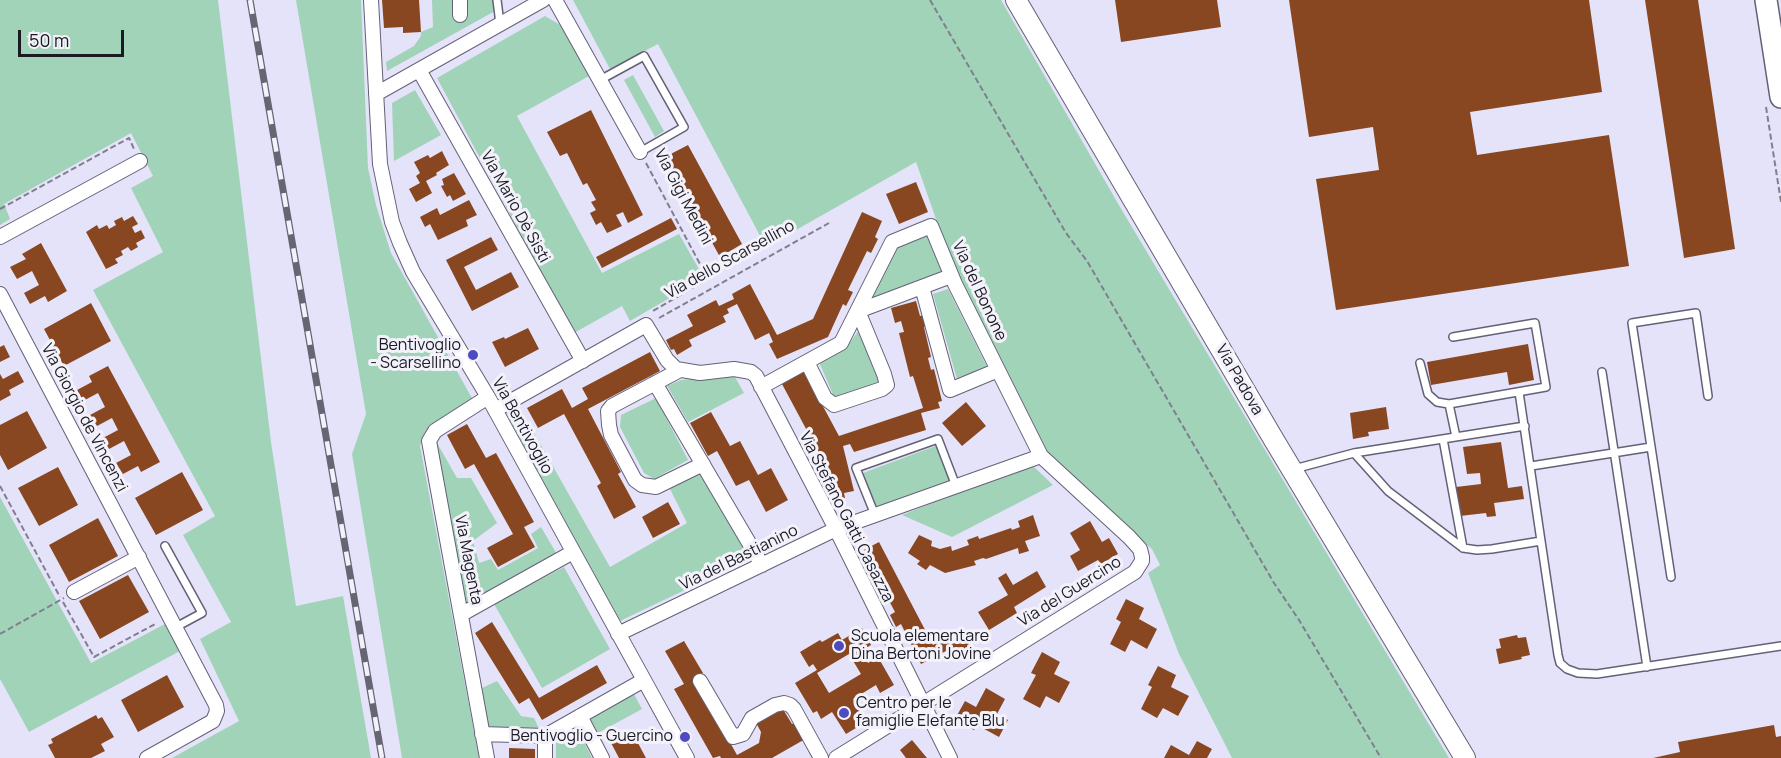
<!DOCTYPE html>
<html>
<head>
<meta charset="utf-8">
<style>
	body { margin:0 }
	#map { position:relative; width:1781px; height:758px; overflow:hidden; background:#e5e3fa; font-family:Manrope,sans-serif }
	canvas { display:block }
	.scale { position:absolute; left:18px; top:30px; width:106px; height:27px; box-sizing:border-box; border:3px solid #1b1a22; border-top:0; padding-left:8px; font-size:18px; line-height:21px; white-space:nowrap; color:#1b1a22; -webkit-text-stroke:4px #f3f2fb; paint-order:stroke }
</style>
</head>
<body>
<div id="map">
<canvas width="1781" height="758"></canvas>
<div class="scale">50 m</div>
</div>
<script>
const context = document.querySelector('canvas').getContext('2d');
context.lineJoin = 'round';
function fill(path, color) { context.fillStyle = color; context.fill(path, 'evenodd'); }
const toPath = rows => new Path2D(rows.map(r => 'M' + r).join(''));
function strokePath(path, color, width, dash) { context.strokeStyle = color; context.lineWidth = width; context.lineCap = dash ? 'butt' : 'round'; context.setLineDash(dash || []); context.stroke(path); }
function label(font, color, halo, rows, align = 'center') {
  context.font = font + ' Manrope,sans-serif'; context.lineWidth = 6; context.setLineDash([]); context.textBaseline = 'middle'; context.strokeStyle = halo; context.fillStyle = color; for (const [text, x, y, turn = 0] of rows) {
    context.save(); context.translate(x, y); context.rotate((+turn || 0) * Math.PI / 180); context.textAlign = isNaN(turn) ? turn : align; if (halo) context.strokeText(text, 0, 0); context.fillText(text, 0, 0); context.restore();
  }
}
fill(toPath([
	[0,0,218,0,271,442,296,606,343,596,371,758,172,758,239,721,200,639,231,622,183,535,215,516,93,290,163,252,131,188,153,176,131,133,4,204,10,219,0,225],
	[296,0,361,0,368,168,376,205,391,253,473,400,425,432,420,446,479,758,402,758,352,454,366,414],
	[432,0,493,0,495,11,387,71,386,62,414,46,421,36,421,32,433,27],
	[573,0,1001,0,1120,207,1449,758,1232,758,1179,654,1148,573,1160,565,1152,549,1044,455,956,276,916,162,766,247,658,44,610,69],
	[545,16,562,26,591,75,517,116,602,273,679,234,704,278,630,321,622,306,574,333,437,78],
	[633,75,664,131,655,137,624,80],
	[415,90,441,135,394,161,392,103],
	[930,235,946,273,867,301,897,248],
	[948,289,987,367,957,379,933,294],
	[859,330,881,381,835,399,819,362,845,349],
	[734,375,744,393,688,422,667,386,681,380],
	[656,398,688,460,654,479,644,473,620,427,621,415],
	[517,403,610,567,687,523,670,489,701,471,752,558,620,621,502,412],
	[436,441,457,478,471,478,497,523,473,541,479,563,491,559,498,570,538,548,531,534,541,527,558,556,465,605,435,451],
	[938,445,951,481,876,508,863,473],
	[1031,464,1053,485,952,537,902,515],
	[0,497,91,663,165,624,180,651,29,732,0,679],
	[564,567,610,649,542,688,494,604],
	[497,681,521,716,534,718,541,733,487,730,482,688],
	[634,694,642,709,598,733,590,719],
	[576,726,592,758,556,758,556,739]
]), '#a1d3b8');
fill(toPath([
	[382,0,419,0,421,32,403,33,403,27,384,28],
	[1115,0,1217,0,1221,27,1121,42],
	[1289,0,1589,0,1602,92,1470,112,1477,155,1609,135,1629,266,1336,310,1316,179,1379,170,1373,127,1309,137],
	[1645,0,1698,0,1735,249,1684,258],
	[591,110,643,215,628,223,623,212,616,215,622,226,607,233,601,222,596,225,590,213,596,210,591,202,596,200,587,183,583,185,567,153,560,156,547,132],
	[688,145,742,244,720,257,665,157],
	[442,151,449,165,436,173,437,175,426,181,432,193,416,202,409,189,420,183,416,176,420,173,414,162,428,155,430,158],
	[454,173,466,194,453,201,450,195,447,197,441,186,444,185,442,179],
	[916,182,928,212,899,224,886,194],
	[469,200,477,215,466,220,468,226,438,240,430,224,425,227,420,217,437,208,440,215],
	[862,212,882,221,875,237,878,239,871,253,867,251,848,290,853,292,846,306,843,304,828,337,777,359,769,344,773,342,769,333,755,340,737,304,727,309,729,313,723,316,726,322,689,340,692,346,677,355,674,349,671,350,666,340,693,326,687,315,716,300,719,306,734,299,732,294,750,284,777,335,813,319],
	[133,216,138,224,132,227,135,233,141,230,145,238,136,243,138,247,131,251,128,247,121,251,123,255,115,259,118,263,106,269,86,232,97,225,99,229,107,225,109,229,116,225,114,221,122,217,124,221],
	[671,218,677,229,602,268,596,257],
	[491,237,498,250,464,267,476,290,511,272,519,287,472,311,446,260],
	[41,243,67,291,48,302,45,296,30,304,24,293,39,285,32,271,17,279,10,267,26,259,22,254],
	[916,301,920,316,924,315,927,326,924,327,931,357,928,358,931,370,934,369,942,401,938,402,940,408,921,413,926,430,854,452,850,444,843,446,854,491,844,493,845,498,831,498,820,455,782,384,804,371,839,436,923,408,913,376,910,377,899,333,904,332,901,321,895,323,891,308],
	[91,303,111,341,64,366,44,329],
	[528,328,539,349,505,367,492,342,504,337,505,339],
	[1528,344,1534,380,1509,385,1507,372,1431,385,1427,362],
	[4,345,10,357,0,362,0,347],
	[650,352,660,371,588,409,621,472,618,474,636,507,614,519,597,486,601,483,564,414,538,428,527,408,562,389,572,408,588,399,582,388],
	[108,366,160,462,141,472,138,466,123,474,116,463,131,455,124,441,109,449,103,438,118,430,112,418,97,426,90,415,105,407,98,393,83,401,77,390,92,382,89,376],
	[18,371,24,382,9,390,11,395,0,401,0,374,3,379],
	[966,402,986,426,962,446,942,423],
	[1386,407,1389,429,1368,432,1369,436,1353,439,1350,413],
	[27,411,47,448,8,470,0,455,0,425],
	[711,412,730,446,740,441,758,475,771,468,788,500,766,512,749,480,736,486,717,451,708,456,690,423],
	[467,424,486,458,496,453,534,522,524,527,535,547,498,567,487,548,513,534,474,464,465,469,447,435],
	[1501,442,1508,488,1522,486,1524,499,1494,503,1496,516,1487,517,1486,513,1460,516,1456,487,1481,484,1480,473,1467,474,1463,447],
	[58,467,78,505,39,526,18,488],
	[182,472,203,510,156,535,135,498],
	[668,502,680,524,653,538,642,517],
	[1033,515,1040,536,1025,541,1029,551,1019,554,1018,548,986,559,983,558,974,561,976,565,945,573,930,565,926,570,917,564,920,561,908,553,919,535,932,541,931,546,940,549,951,546,952,551,969,545,967,540,978,536,979,539,1011,528,1012,530,1020,527,1018,521],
	[98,518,118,556,69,582,49,545],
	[1090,521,1102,542,1109,538,1118,554,1101,564,1098,560,1078,571,1070,556,1080,550,1070,533],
	[879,542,933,645,964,629,972,646,949,658,946,651,921,664,901,624,896,627,890,615,895,612,877,578,874,580,867,567,872,565,864,550],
	[1037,571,1046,587,1014,607,1017,613,989,630,978,612,1008,595,998,578,1006,573,1013,585],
	[128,575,149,612,100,639,79,601],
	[1126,599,1144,608,1139,619,1157,629,1147,649,1131,640,1125,652,1110,644,1121,622,1116,619],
	[492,622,539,698,597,665,607,683,542,720,529,698,519,704,475,633],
	[862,628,871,645,861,651,868,663,878,657,894,685,880,693,876,685,853,699,860,711,854,715,861,725,846,734,832,712,821,719,817,711,813,713,795,683,817,670,813,664,809,667,800,652,820,640,822,642,838,633,842,640],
	[849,654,861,674,829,693,817,673],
	[1517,635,1518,638,1526,637,1530,655,1521,657,1522,659,1499,664,1496,649,1501,648,1499,639],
	[684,641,703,673,694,678,737,755,759,743,761,732,755,721,781,706,792,724,798,721,807,738,772,758,721,758,720,756,713,758,674,689,684,684,665,651],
	[1042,652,1060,662,1054,674,1070,682,1059,703,1046,696,1040,708,1023,699,1036,675,1031,673],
	[1158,666,1176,675,1171,687,1189,696,1178,716,1163,708,1157,718,1141,709,1152,687,1148,685],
	[167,675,184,707,138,732,121,700],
	[986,688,1005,699,997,714,1008,720,999,737,977,725,974,730,955,719,965,701,976,707],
	[96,715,98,719,102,717,114,737,101,744,105,751,91,758,55,758,48,745,53,743,51,739],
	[1774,725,1776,737,1781,736,1781,758,1653,758,1680,752,1678,742],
	[631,730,646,758,619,758,610,741],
	[912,740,927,758,906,758,900,750],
	[1197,741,1212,749,1207,758,1164,758,1171,745,1189,755],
	[509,748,535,749,535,758,509,758]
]), '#884721');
const lane = toPath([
	[497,0,500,24],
	[600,80,644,56,684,127,640,152],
	[1420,363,1428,394,1437,402,1449,404,1546,387,1535,323,1453,337],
	[1602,372,1647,667],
	[1449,404,1456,437],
	[1443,439,1463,548],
	[1354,453,1388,491,1463,548,1477,550,1492,549,1541,541,1519,392],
	[1531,466,1651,447],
	[1294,469,1354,453,1525,426],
	[875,515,856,468,938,439,956,486],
	[1541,541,1558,655,1560,663,1567,669,1578,673,1597,674,1781,646],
	[165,546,202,613,176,627],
	[1671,577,1632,323,1696,313,1708,396]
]);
const street = toPath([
	[371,0,380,164,392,222,400,243,413,272,488,397,687,758],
	[460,0,460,15],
	[555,0,640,152],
	[419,70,583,361],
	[376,94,543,0],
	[0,237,140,161],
	[922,287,950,390,998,370],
	[0,294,216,705,217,711,213,721,147,758],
	[807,362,825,398,834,405,882,389,887,385,884,374,858,311,951,276],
	[680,370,612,406,608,411,609,425,611,435,635,480,642,485,656,487,703,464],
	[655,383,762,565],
	[761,387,841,343,892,242,931,226,955,284,1041,456,1129,537,1140,549,1142,557,1142,561,1135,572,836,758],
	[495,410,646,325,667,360,676,369,700,373,734,369,751,372,756,376,836,529,950,758],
	[74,592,139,557],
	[462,614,573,552],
	[618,634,836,529,1041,456],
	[700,681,733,737,743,734,752,718,775,705,784,703,790,705,794,709,821,758],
	[580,716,602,758],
	[482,734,545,736,644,680],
	[487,758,429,441,435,431,488,397],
	[545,758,545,736]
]);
const secondary = toPath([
	[1016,0,1274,440,1465,758]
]);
const primary = toPath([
	[1766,0,1781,97]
]);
strokePath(lane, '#646176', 10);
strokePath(street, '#646176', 16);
strokePath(secondary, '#646176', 22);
strokePath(primary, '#646176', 24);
strokePath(toPath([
	[930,0,1066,233,1087,261,1274,583,1299,620,1381,758],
	[1766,107,1781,202],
	[646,163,708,279,651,312],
	[0,209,129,138,134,149],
	[659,318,829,223],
	[0,486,60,597],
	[63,602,94,657,157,623],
	[0,634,64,598]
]), '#807f8e', 2, [6, 3]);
strokePath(lane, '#fff', 7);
strokePath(street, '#fff', 14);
strokePath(secondary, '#fff', 20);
strokePath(primary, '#fff', 21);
const rail = toPath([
	[250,0,382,758]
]);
strokePath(rail, '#676573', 7);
strokePath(rail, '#f3f2fb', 4.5, [14]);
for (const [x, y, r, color] of [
	[473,355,6,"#4e4ac0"],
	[839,646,6,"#4e4ac0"],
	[844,713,6,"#4e4ac0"],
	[685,737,6,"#4e4ac0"]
]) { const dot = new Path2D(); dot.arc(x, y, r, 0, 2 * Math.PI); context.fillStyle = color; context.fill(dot); strokePath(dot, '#f3f2fb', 2); }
label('16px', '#1b1a22', '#f3f2fb', [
	["Via Gigi Medini",683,197,62],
	["Via Mario Dè Sisti",515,207,61],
	["Via dello Scarsellino",730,260,-29],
	["Via del Bonone",979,291,65],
	["Via Padova",1239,380,60],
	["Via Giorgio de Vincenzi",84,418,62],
	["Via Bentivoglio",522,426,61],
	["Via Stefano Gatti Casazza",846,517,63],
	["Via del Bastianino",739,558,-26],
	["Via Magenta",468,560,79],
	["Via del Guercino",1070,592,-32]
]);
label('16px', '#1b1a22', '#f3f2fb', [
	["Bentivoglio",461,346],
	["- Scarsellino",461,364],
	["Scuola elementare",851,637,"left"],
	["Dina Bertoni Jovine",851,655,"left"],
	["Centro per le",856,704,"left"],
	["famiglie Elefante Blu",856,722,"left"],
	["Bentivoglio - Guercino",673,737]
], 'right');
</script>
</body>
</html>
